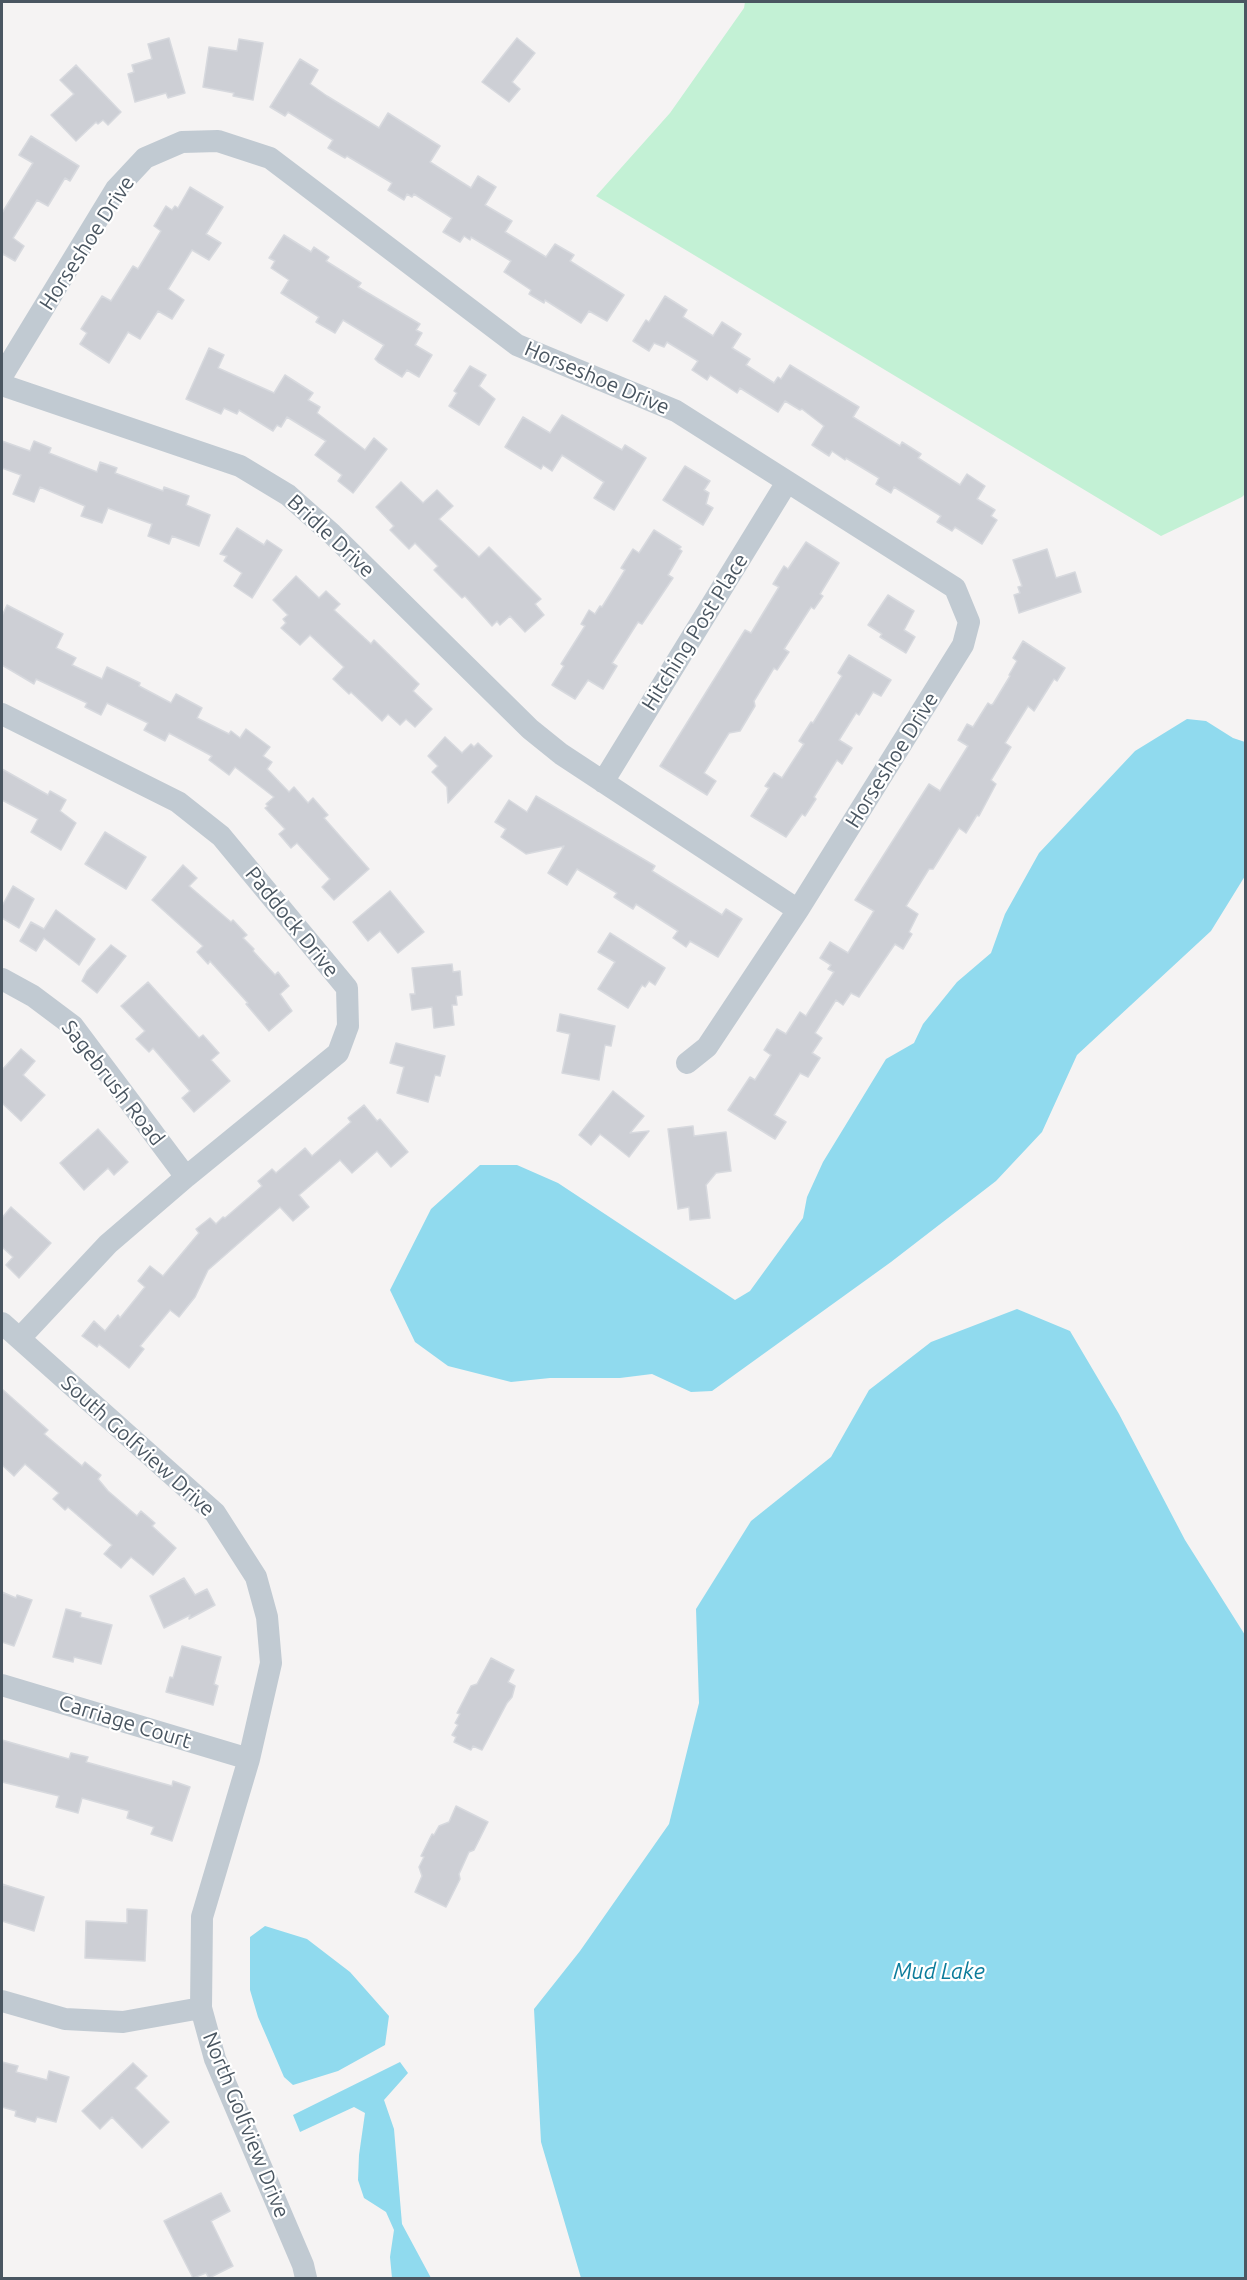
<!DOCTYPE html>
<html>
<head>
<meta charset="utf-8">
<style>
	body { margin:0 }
	#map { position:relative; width:1247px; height:2280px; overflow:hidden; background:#f5f3f3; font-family:Ubuntu,sans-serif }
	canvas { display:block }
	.frame { position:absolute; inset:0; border:3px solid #4a5661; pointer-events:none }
</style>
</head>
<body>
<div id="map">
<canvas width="1247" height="2280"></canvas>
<div class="frame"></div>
</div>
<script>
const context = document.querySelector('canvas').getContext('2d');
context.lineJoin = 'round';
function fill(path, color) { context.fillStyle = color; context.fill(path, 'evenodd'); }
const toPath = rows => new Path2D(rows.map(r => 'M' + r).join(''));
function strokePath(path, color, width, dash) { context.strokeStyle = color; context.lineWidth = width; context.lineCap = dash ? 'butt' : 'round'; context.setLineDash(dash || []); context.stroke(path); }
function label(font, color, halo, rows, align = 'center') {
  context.font = font + ' Ubuntu,sans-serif'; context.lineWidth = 4.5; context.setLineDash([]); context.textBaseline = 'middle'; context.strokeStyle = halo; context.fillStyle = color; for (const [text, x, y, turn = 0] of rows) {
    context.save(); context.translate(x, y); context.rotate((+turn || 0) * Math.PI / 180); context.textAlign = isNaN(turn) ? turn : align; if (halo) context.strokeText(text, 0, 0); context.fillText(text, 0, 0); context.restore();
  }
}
fill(toPath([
	[745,2,1245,2,1246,493,1242,497,1161,536,596,196,670,113,744,8]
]), '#c3f1d5');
fill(toPath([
	[1187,719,1206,721,1233,738,1245,742,1245,876,1211,931,1077,1055,1042,1132,996,1181,891,1262,712,1391,691,1392,652,1374,620,1378,550,1378,511,1382,448,1366,415,1342,390,1290,431,1209,480,1165,517,1165,558,1183,735,1300,750,1291,803,1218,807,1197,823,1162,886,1059,914,1043,923,1024,957,982,991,953,1005,914,1039,853,1135,751],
	[1017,1309,1070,1331,1119,1414,1185,1540,1245,1635,1245,2278,581,2278,541,2142,534,2009,580,1951,669,1824,699,1703,696,1609,751,1521,831,1457,869,1390,931,1342],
	[265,1926,307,1939,350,1972,389,2016,385,2045,338,2071,293,2085,284,2077,258,2017,250,1990,250,1937],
	[400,2062,408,2073,384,2100,394,2129,402,2224,431,2278,392,2278,390,2257,394,2230,386,2212,364,2198,358,2180,359,2155,365,2113,354,2107,300,2132,293,2115]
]), '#90daee');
const building = toPath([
	[169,38,185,93,168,98,166,93,135,102,128,74,134,72,132,65,152,59,148,44,169,38],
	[517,38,535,53,512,82,520,89,509,102,482,82,517,38],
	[239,39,263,43,253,100,233,96,234,93,203,87,209,47,237,51,239,39],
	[300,59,318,70,310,84,327,96,379,128,388,113,440,146,430,162,471,188,478,176,496,187,485,205,512,221,505,232,546,257,555,244,574,255,570,261,624,295,607,321,589,311,581,323,545,300,544,303,529,294,531,290,504,272,511,261,471,237,470,240,464,236,460,242,443,232,452,218,414,194,412,197,407,194,404,200,388,190,392,183,347,156,345,158,328,148,333,140,288,112,285,116,270,107,300,59],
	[76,65,121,112,108,125,103,120,98,124,96,122,76,141,51,115,74,94,60,80,76,65],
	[31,136,79,166,70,181,65,178,48,206,37,200,13,238,24,246,15,261,3,254,2,257,2,213,33,163,19,155,31,136],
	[190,187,223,207,206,234,221,243,209,260,192,250,168,289,184,300,172,319,158,311,140,339,128,332,109,363,80,344,87,333,81,329,102,296,111,301,133,266,138,269,161,231,154,226,166,206,172,210,175,206,178,208,190,187],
	[284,235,311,252,314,247,329,257,326,261,361,283,358,287,420,324,416,330,422,333,415,345,432,355,419,377,407,370,402,377,378,362,375,359,384,345,343,320,335,333,316,322,319,317,281,293,289,280,271,268,275,261,269,258,284,235],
	[665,296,687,310,683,317,713,336,722,322,741,334,732,348,750,359,746,365,774,383,778,377,781,379,790,365,859,407,853,417,900,446,902,442,921,454,918,458,960,485,967,474,985,486,977,499,995,510,991,516,997,520,982,544,955,527,952,531,937,522,941,516,894,487,891,493,876,484,879,478,846,458,845,460,832,451,829,456,812,445,824,426,802,409,800,410,785,401,778,412,740,388,737,393,710,375,707,380,692,370,698,361,667,342,664,347,654,343,649,351,633,341,646,320,649,322,665,296],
	[209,348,224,355,218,368,274,393,285,375,313,393,308,400,320,407,317,413,365,450,374,438,387,449,353,493,338,481,342,475,315,455,326,441,287,417,281,427,277,425,273,431,239,410,237,414,224,408,221,414,186,399,209,348],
	[470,366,486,375,479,386,495,399,479,425,449,406,457,393,454,391,470,366],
	[562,415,622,450,625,445,646,458,614,510,594,498,604,482,562,455,552,471,543,465,541,469,505,447,523,417,550,433,562,415],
	[2,441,30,451,34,441,51,448,49,453,97,472,100,462,117,468,115,473,163,491,164,487,189,496,186,505,210,515,199,546,172,536,169,544,148,536,152,524,108,508,102,523,81,516,85,506,40,487,34,502,13,494,21,475,2,468,2,441],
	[685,466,710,481,704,490,709,493,706,504,713,508,703,525,663,500,685,466],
	[401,482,423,503,437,490,453,506,439,519,479,557,489,547,541,599,535,604,544,615,525,632,510,616,500,625,497,621,492,626,465,596,462,598,434,570,438,566,415,543,409,549,390,530,394,526,376,507,401,482],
	[237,528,264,545,267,540,282,550,252,598,234,586,242,573,224,561,227,556,220,554,237,528],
	[654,530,681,547,679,549,682,551,668,575,673,578,642,624,638,622,612,663,617,666,603,689,588,680,575,699,552,685,564,666,561,664,585,626,581,624,589,610,595,614,600,606,602,607,625,570,621,568,633,549,639,553,654,530],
	[806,542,839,563,820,594,823,596,814,609,811,607,784,649,789,652,777,670,774,668,754,701,755,706,740,731,729,733,704,773,716,781,707,795,660,766,745,630,751,633,779,587,773,584,784,566,788,569,806,542],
	[1047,549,1056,578,1075,572,1081,592,1019,613,1014,595,1020,593,1018,587,1022,586,1013,560,1047,549],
	[296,576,319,598,326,591,340,604,334,610,371,644,374,640,419,684,413,691,432,709,415,727,406,719,400,725,388,714,382,721,351,692,349,694,333,679,344,667,310,635,300,645,281,628,286,623,283,619,288,615,273,600,296,576],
	[888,595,914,611,904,630,915,637,906,653,880,637,882,634,868,625,888,595],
	[7,605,63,634,56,648,76,658,72,665,102,679,107,667,140,683,139,686,171,703,176,694,202,708,197,718,229,734,231,731,240,738,246,729,270,747,263,756,272,762,267,769,289,792,294,787,308,803,313,798,328,815,324,818,369,869,334,900,322,887,330,879,297,843,291,848,279,834,285,829,265,808,268,806,266,804,274,797,235,767,229,775,209,760,212,756,169,733,165,741,144,730,148,723,107,703,101,715,85,707,87,703,36,679,34,684,2,665,2,616,7,605],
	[1023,641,1065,668,1057,681,1054,679,1034,711,1028,706,1005,743,1011,747,991,780,996,784,979,816,977,815,966,833,959,828,933,869,929,869,906,906,918,914,909,932,912,934,903,949,895,944,859,997,851,993,843,1005,836,1000,815,1033,822,1038,812,1053,820,1058,808,1077,800,1073,774,1115,786,1122,775,1139,728,1110,750,1077,755,1080,771,1055,764,1050,777,1029,786,1034,800,1012,806,1016,834,972,828,969,831,965,820,958,830,942,848,953,874,911,855,900,929,784,940,791,968,746,958,740,967,724,973,727,988,703,991,705,993,704,1010,676,1009,675,1017,661,1013,658,1023,641],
	[849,655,891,680,881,696,873,692,859,715,856,713,839,740,852,748,842,764,837,760,814,797,816,799,805,816,802,814,786,837,751,816,769,788,765,786,774,773,782,778,804,744,799,741,811,722,813,723,842,676,838,673,849,655],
	[445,737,462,753,471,744,474,747,478,743,492,756,448,803,447,787,432,772,438,766,428,756,445,737],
	[2,769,48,795,50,791,66,800,60,811,76,823,61,850,31,832,38,819,2,800,2,769],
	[536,796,655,866,652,871,722,915,726,909,742,919,718,957,690,941,686,947,673,938,678,931,636,904,633,909,614,897,617,893,577,869,567,885,548,873,564,846,526,854,501,837,506,829,495,822,509,800,527,812,536,796],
	[105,832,146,857,126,889,85,864,105,832],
	[183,865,197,878,189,886,231,922,233,920,247,935,243,938,254,949,253,951,275,975,278,972,289,986,280,994,292,1011,269,1031,246,1004,248,1003,210,961,208,964,197,952,203,946,152,900,183,865],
	[13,886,34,899,19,928,2,918,2,906,13,886],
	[390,891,424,932,398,953,380,931,368,941,353,922,390,891],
	[56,910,95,939,79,965,44,938,36,951,20,941,31,922,44,929,56,910],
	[610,933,665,968,655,985,649,981,645,987,642,985,628,1008,598,989,615,962,598,952,610,933],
	[111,945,126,956,97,993,82,981,87,971,111,945],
	[452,964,453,972,460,971,462,995,456,996,457,1005,452,1005,454,1025,434,1028,432,1007,412,1010,410,994,415,994,412,968,452,964],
	[148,982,199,1038,203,1035,219,1053,211,1060,230,1081,194,1112,182,1098,190,1091,153,1048,149,1052,136,1039,145,1031,121,1006,148,982],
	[560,1014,615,1026,611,1046,605,1045,599,1080,562,1073,570,1034,557,1031,560,1014],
	[396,1043,445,1056,440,1076,435,1075,428,1102,397,1093,404,1067,390,1063,396,1043],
	[21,1049,35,1061,23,1075,45,1095,21,1121,2,1103,2,1070,21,1049],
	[613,1091,644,1116,630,1133,649,1131,629,1157,600,1134,591,1145,579,1135,613,1091],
	[364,1105,377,1121,380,1119,408,1152,391,1167,377,1151,352,1173,340,1160,299,1195,309,1207,293,1221,280,1207,208,1270,195,1297,179,1317,170,1310,140,1346,144,1349,129,1368,99,1344,97,1347,82,1336,94,1321,105,1331,118,1315,120,1318,145,1287,138,1281,150,1266,163,1276,199,1233,196,1229,210,1218,216,1224,223,1217,225,1218,262,1186,258,1181,272,1169,276,1173,305,1148,312,1156,351,1122,348,1118,364,1105],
	[693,1126,694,1136,726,1132,731,1171,716,1173,706,1185,710,1218,690,1220,689,1207,678,1209,668,1129,693,1126],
	[98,1129,128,1162,114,1175,108,1168,84,1190,60,1163,98,1129],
	[11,1207,51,1243,19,1278,6,1265,13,1257,2,1247,2,1218,11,1207],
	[2,1389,48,1430,44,1434,82,1466,85,1462,101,1475,98,1479,108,1491,137,1516,141,1511,155,1523,152,1526,176,1548,153,1575,131,1557,121,1568,104,1554,112,1545,68,1507,65,1510,53,1499,59,1493,25,1464,14,1476,2,1465,2,1389],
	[184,1578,195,1595,207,1589,215,1605,189,1619,190,1615,164,1628,150,1596,184,1578],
	[2,1592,16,1598,17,1595,32,1600,14,1646,2,1642,2,1592],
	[66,1609,81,1613,80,1617,112,1625,101,1664,74,1657,73,1662,53,1657,66,1609],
	[182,1646,221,1657,214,1684,218,1686,213,1705,166,1692,170,1677,173,1678,182,1646],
	[491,1658,514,1670,508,1682,515,1686,512,1697,507,1703,482,1750,473,1746,471,1750,454,1742,456,1737,452,1735,458,1725,455,1723,460,1714,457,1713,471,1686,477,1684,491,1658],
	[2,1740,69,1759,71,1753,88,1757,86,1762,172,1786,173,1781,190,1787,172,1841,151,1834,154,1827,127,1818,129,1811,82,1798,78,1813,56,1807,59,1796,2,1782,2,1740],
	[456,1806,488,1822,474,1850,469,1852,459,1874,460,1879,446,1907,415,1892,422,1876,419,1867,424,1857,421,1856,432,1834,434,1835,439,1826,449,1822,456,1806],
	[2,1884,44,1897,34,1931,2,1921,2,1884],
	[127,1909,147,1910,145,1961,85,1958,86,1921,127,1923,127,1909],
	[2,2062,18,2066,16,2072,47,2080,49,2071,69,2077,56,2122,37,2117,35,2122,15,2116,16,2111,2,2107,2,2062],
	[133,2063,147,2076,135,2088,169,2122,142,2148,112,2117,100,2129,82,2111,133,2063],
	[221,2193,230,2211,211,2221,233,2266,209,2278,206,2273,193,2278,164,2221,221,2193]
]);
fill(building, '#cdcfd5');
strokePath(building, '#d7d9de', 1.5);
strokePath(toPath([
	[2,376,116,189,145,158,182,142,218,141,270,158,517,345,676,411,955,588,969,622,963,645,798,910,707,1047,687,1063],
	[2,385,240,466,288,495,332,534,530,729,561,754,798,910],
	[2,714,178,802,221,836,347,988,348,1026,338,1053,186,1177,108,1244,20,1338],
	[603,782,787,482],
	[2,979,33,996,73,1026,186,1177],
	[2,1323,215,1513,256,1577,267,1617,271,1663,249,1759,202,1917,201,2008,215,2059,303,2265,306,2278],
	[2,1685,249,1759],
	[2,2001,65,2019,123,2022,201,2008]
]), '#c1cad2', 22);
label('21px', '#4a5661', '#fff', [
	["Horseshoe Drive",87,243,-57],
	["Horseshoe Drive",597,378,23],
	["Bridle Drive",331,536,43],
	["Hitching Post Place",695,632,-58],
	["Horseshoe Drive",892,760,-58],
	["Paddock Drive",292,922,51],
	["Sagebrush Road",113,1083,52],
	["South Golfview Drive",138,1446,42],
	["Carriage Court",125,1722,17],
	["North Golfview Drive",246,2125,68]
]);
label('italic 22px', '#0c7c9b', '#fff', [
	["Mud Lake",939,1972]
]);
</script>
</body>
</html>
